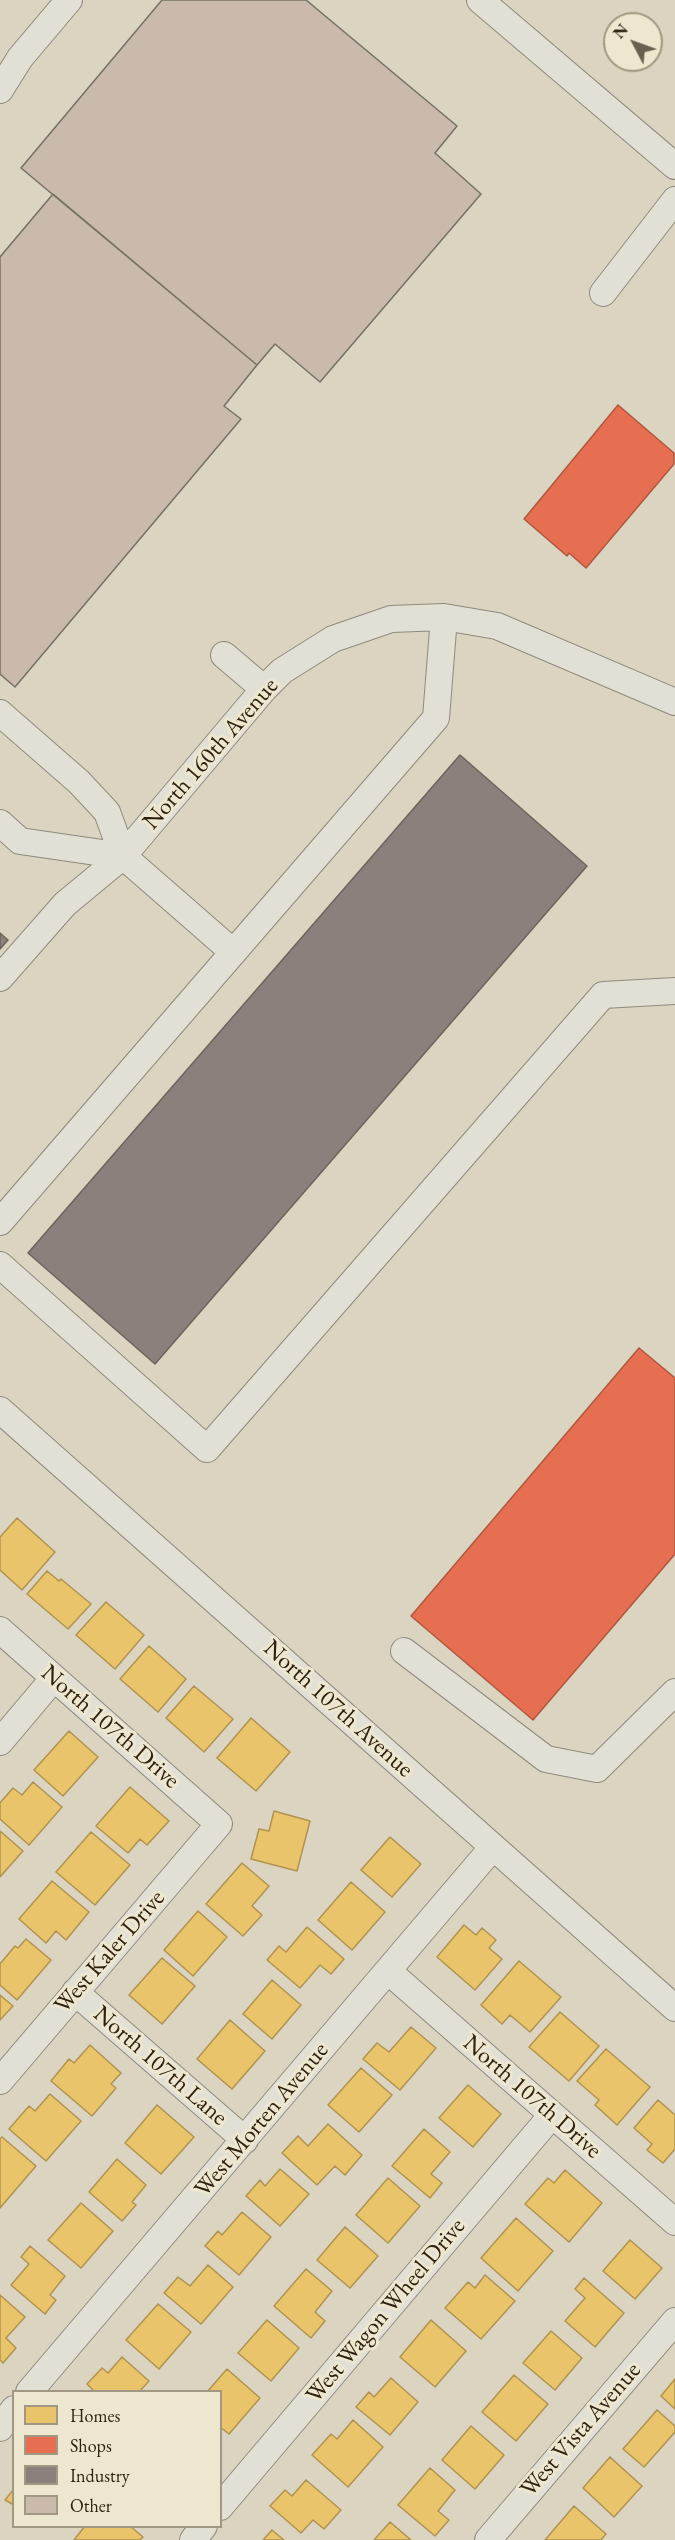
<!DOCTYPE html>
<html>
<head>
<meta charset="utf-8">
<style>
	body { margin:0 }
	#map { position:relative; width:675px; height:2540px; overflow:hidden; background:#dad4c0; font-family:"EB Garamond",serif }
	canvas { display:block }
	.legend { position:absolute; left:12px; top:2390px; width:210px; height:138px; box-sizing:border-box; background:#ede7cf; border:2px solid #a19883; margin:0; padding:8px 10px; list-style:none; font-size:18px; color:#2e2112 }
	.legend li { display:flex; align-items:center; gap:12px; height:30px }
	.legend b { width:30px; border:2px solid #a19883 }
	.north { position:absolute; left:603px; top:12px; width:60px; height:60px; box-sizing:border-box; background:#ede7cf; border:2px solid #a19883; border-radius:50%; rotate:311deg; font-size:16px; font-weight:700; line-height:24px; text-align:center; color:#2e2112 }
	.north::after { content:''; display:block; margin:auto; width:21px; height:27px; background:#6a604f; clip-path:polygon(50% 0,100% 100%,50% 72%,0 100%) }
</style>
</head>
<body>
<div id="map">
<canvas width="675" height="2540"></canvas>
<ul class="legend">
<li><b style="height:16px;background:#e9c46a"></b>Homes</li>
<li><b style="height:16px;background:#e76f51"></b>Shops</li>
<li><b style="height:16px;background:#8a817c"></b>Industry</li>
<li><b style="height:16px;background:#c9baab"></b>Other</li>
</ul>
<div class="north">N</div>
</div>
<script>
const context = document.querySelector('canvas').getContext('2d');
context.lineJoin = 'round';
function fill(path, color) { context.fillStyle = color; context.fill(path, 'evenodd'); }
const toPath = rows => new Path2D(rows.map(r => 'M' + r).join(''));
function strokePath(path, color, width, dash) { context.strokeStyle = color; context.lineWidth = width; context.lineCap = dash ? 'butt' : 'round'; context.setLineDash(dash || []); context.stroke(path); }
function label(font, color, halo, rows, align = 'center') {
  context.font = font + ' "EB Garamond",serif'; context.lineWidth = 6; context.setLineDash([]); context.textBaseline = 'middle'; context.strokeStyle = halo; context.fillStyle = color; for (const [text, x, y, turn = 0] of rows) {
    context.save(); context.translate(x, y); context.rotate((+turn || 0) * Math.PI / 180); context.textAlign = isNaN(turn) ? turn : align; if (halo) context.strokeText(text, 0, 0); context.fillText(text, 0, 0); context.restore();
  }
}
const homes = toPath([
	[17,1518,55,1552,22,1590,0,1570,0,1537,17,1518],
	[47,1571,59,1581,61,1579,91,1604,68,1629,27,1594,47,1571],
	[106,1602,144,1635,115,1669,76,1635,106,1602],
	[149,1646,186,1679,158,1712,120,1679,149,1646],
	[194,1686,233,1719,204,1752,166,1718,194,1686],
	[251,1718,290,1752,256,1791,217,1758,251,1718],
	[69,1731,98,1757,63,1796,34,1770,69,1731],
	[33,1782,62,1807,29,1845,0,1819,0,1803,13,1788,22,1795,33,1782],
	[130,1787,169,1821,147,1845,140,1839,128,1853,96,1826,130,1787],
	[274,1811,310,1821,297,1871,251,1859,259,1829,269,1831,274,1811],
	[0,1831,23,1851,0,1877,0,1831],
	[91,1832,130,1865,95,1905,56,1872,91,1832],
	[390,1837,421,1864,392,1897,361,1870,390,1837],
	[242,1863,269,1886,252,1906,262,1915,243,1936,206,1904,242,1863],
	[52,1881,89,1912,66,1940,56,1931,46,1943,19,1919,52,1881],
	[351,1882,385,1912,352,1950,318,1920,351,1882],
	[198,1911,227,1937,193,1976,164,1950,198,1911],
	[464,1925,476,1935,482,1928,496,1940,489,1948,502,1959,475,1990,437,1957,464,1925],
	[307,1927,344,1959,331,1974,320,1965,300,1988,267,1960,279,1946,286,1952,307,1927],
	[26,1939,51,1960,17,2000,0,1985,0,1964,15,1946,18,1948,26,1939],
	[162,1958,195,1986,162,2024,129,1995,162,1958],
	[519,1961,561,1997,530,2032,510,2015,502,2024,481,2005,519,1961],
	[272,1980,301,2005,272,2039,243,2014,272,1980],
	[0,1995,13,2006,0,2020,0,1995],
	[560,2012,599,2046,569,2081,529,2047,560,2012],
	[230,2020,265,2051,232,2089,197,2059,230,2020],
	[411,2027,436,2048,400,2090,363,2059,377,2043,389,2052,411,2027],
	[90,2045,121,2073,111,2084,116,2088,92,2116,51,2081,69,2059,74,2063,90,2045],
	[606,2049,650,2087,617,2125,595,2105,599,2100,577,2081,606,2049],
	[361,2068,392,2095,359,2132,328,2105,361,2068],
	[468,2085,501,2114,473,2147,439,2118,468,2085],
	[50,2094,81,2121,46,2161,9,2129,29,2106,35,2111,50,2094],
	[658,2100,675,2115,675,2149,663,2163,647,2150,652,2144,634,2128,658,2100],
	[157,2105,194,2137,161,2174,125,2143,157,2105],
	[328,2124,362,2155,345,2175,335,2166,317,2185,282,2153,298,2136,308,2146,328,2124],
	[424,2129,450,2152,431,2174,442,2183,430,2198,392,2166,424,2129],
	[2,2137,36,2166,0,2208,0,2139,2,2137],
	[117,2159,146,2185,132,2202,136,2205,122,2221,89,2192,117,2159],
	[280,2169,309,2194,280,2226,246,2196,260,2180,265,2186,280,2169],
	[565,2170,602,2203,569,2242,525,2204,548,2178,554,2183,565,2170],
	[388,2178,420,2206,388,2243,356,2215,388,2178],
	[81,2203,113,2231,81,2268,48,2240,81,2203],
	[242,2212,271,2237,239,2275,205,2246,218,2231,222,2235,242,2212],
	[516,2218,553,2251,518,2291,481,2258,516,2218],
	[345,2227,378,2256,350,2288,317,2260,345,2227],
	[630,2240,662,2268,635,2299,603,2271,630,2240],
	[30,2246,65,2276,50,2295,56,2300,45,2314,11,2285,29,2264,21,2257,30,2246],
	[208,2265,233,2287,201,2324,164,2293,178,2277,190,2286,208,2265],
	[306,2269,332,2291,315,2312,325,2321,311,2338,274,2306,306,2269],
	[485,2275,515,2301,481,2339,445,2308,468,2282,475,2288,485,2275],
	[584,2278,624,2313,595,2347,565,2321,585,2298,575,2289,584,2278],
	[0,2295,25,2317,6,2338,16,2348,3,2363,0,2360,0,2295],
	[158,2304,191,2332,159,2369,126,2340,158,2304],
	[267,2320,299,2348,271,2381,238,2353,267,2320],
	[431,2320,466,2351,435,2387,400,2357,431,2320],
	[551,2331,582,2358,555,2390,523,2363,551,2331],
	[122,2357,149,2381,139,2392,95,2392,87,2384,102,2368,108,2373,122,2357],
	[227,2369,260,2398,229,2434,220,2427,220,2392,207,2392,227,2369],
	[514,2375,548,2404,516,2441,482,2412,514,2375],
	[391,2378,418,2402,390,2435,356,2407,369,2392,374,2397,391,2378],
	[675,2379,675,2409,661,2396,675,2379],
	[657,2410,675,2426,675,2432,644,2467,623,2449,657,2410],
	[353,2420,383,2447,348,2487,312,2455,331,2434,337,2439,353,2420],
	[471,2426,504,2455,475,2489,442,2460,471,2426],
	[610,2457,642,2486,614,2517,583,2488,610,2457],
	[430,2468,455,2490,438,2511,449,2520,435,2536,398,2505,430,2468],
	[306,2480,341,2510,324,2529,313,2520,301,2533,270,2506,285,2490,292,2496,306,2480],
	[14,2489,14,2505,5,2500,14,2489],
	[574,2506,606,2534,601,2540,545,2540,574,2506],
	[390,2522,411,2540,374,2540,390,2522],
	[85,2526,130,2526,143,2537,140,2540,74,2540,85,2526],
	[272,2530,284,2540,263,2540,272,2530]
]);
fill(homes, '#e9c46a');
strokePath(homes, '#b19350', 1.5);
const shops = toPath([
	[618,405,674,453,674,464,586,568,569,553,567,556,524,519,618,405],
	[639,1348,675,1378,675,1554,533,1720,411,1616,639,1348]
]);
fill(shops, '#e76f51');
strokePath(shops, '#b0583e', 1.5);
const industry = toPath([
	[460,755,587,866,155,1364,28,1253,460,755],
	[0,933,8,940,0,949,0,933]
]);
fill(industry, '#8a817c');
strokePath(industry, '#6e645c', 1.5);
const building = toPath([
	[162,0,306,0,457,126,435,153,481,194,320,382,275,344,257,365,21,168,162,0],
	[53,194,257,365,224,406,241,419,15,687,0,674,0,257,53,194]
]);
fill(building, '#c9baab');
strokePath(building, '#767165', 1.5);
const minor = toPath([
	[480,0,675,166],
	[0,90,20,58,69,0],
	[603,293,675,200],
	[224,655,264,689],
	[0,713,79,782,107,812,123,856,233,952],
	[0,823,20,841,123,856],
	[0,978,65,904,123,856,264,689,282,671,333,639,391,619,444,617,497,626,675,702],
	[0,1222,436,718,444,617],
	[0,1265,207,1449,603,995,675,991],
	[0,1410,675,2008],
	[0,1630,219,1824,0,2081],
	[404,1651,546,1759,597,1769,675,1692],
	[0,1742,54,1678],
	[388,1971,675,2222],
	[75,1992,245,2140],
	[29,2392,493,1847],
	[0,2428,14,2409],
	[220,2507,552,2115],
	[193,2540,204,2526],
	[488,2540,675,2321]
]);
strokePath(minor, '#8f8a7d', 28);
strokePath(minor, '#e2dfd5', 26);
label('24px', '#2e2112', '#ede7cf', [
	["North 160th Avenue",211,754,-49],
	["North 107th Avenue",338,1709,42],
	["North 107th Drive",110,1727,41],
	["West Kaler Drive",110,1952,-49],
	["North 107th Lane",160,2066,41],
	["North 107th Drive",532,2097,41],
	["West Morten Avenue",262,2120,-50],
	["West Wagon Wheel Drive",386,2311,-50],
	["West Vista Avenue",581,2430,-49]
]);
</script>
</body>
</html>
